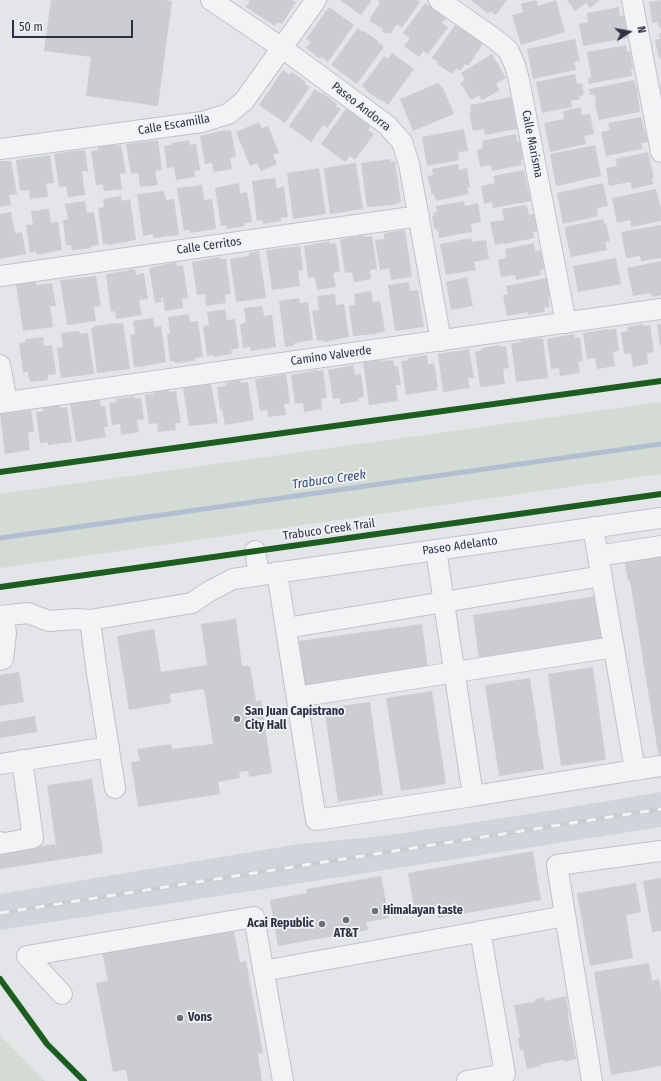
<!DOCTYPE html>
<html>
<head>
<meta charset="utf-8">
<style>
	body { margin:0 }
	#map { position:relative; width:661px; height:1081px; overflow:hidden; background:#e3e5e8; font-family:"Fira Sans Condensed",sans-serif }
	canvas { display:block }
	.north { position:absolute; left:609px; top:12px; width:40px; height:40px; -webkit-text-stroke:3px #f1f3f7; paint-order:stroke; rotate:79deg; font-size:11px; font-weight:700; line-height:16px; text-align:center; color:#2a3141 }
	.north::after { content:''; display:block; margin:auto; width:14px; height:18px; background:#2a3141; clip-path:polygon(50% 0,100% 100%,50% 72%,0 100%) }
	.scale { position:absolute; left:12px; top:20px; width:121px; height:18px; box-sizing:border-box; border:2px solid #2a3141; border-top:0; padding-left:5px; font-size:12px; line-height:14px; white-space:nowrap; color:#2a3141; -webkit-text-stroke:3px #f1f3f7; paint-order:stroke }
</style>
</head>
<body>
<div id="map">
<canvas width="661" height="1081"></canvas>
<div class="north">N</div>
<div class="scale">50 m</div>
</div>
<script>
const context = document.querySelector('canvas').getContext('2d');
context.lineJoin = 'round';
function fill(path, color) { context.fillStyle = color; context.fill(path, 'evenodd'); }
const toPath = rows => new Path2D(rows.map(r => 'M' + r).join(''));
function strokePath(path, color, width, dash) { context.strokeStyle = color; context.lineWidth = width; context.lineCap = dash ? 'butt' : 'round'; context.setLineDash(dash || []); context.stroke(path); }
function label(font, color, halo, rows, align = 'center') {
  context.font = font + ' "Fira Sans Condensed",sans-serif'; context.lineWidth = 3.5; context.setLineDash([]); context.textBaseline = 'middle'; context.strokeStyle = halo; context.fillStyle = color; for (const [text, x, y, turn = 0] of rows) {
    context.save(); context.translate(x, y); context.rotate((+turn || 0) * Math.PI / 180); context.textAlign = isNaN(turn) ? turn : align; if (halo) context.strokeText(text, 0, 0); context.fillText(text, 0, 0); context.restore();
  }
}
fill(toPath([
	[661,792,661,827,0,930,0,894,299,844,384,836,542,812]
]), '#d1d4db');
fill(toPath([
	[661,402,661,474,0,568,0,494],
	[0,1035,45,1081,0,1081]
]), '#d3dbd4');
strokePath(toPath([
	[0,538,661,444]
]), '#b2bfd2', 5);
fill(toPath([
	[51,0,163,0,172,1,158,106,86,96,91,57,44,51],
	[248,0,292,0,296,2,282,24,278,22,275,26,246,7,250,1],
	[340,0,372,0,361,15],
	[379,0,417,0,420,2,402,28,397,24,390,34,388,32,387,34,382,31,383,29,369,21,371,19,370,18,380,3,378,1],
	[471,0,507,0,496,15,490,11,488,14],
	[536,0,538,6,556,0,565,32,521,45,512,15,523,12,521,4],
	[567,0,600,0,590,8,586,3,575,11],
	[661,0,661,28,660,29,658,22,652,23,649,2],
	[425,3,446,18,442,23,448,27,428,54,423,51,419,57,404,46,410,38,403,33],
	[329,7,354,25,328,62,322,57,320,59,306,48,311,42,306,39],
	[619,7,620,16,624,15,628,38,583,46,579,24,588,22,587,13],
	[455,25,461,29,462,28,483,44,468,66,465,64,460,71,456,68,452,74,437,64,438,62,432,58],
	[358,28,363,32,364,31,378,41,377,42,384,47,357,84,331,65],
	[659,33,661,33,661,58,659,59,655,40,660,39],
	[575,39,580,61,574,62,576,70,533,79,527,49],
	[626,45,627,52,630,51,633,69,631,69,632,76,589,84,588,78,591,77,587,52],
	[392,53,414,69,388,105,382,100,381,101,365,90,366,89,362,86,384,56,388,59],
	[492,54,506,78,496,84,500,90,482,100,479,95,471,100,460,83,465,80,461,73],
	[283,70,289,75,292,72,306,82,305,84,310,87,285,123,259,105],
	[575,74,577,84,582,83,584,95,579,96,580,99,571,101,572,107,542,113,536,82],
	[634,80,636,88,637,87,640,112,599,120,595,105,596,105,595,94,590,95,589,89],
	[438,83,444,90,454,114,413,131,400,99],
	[315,89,322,94,323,93,337,104,336,106,341,109,327,128,323,125,311,142,289,126],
	[511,97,517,129,485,135,484,129,473,131,469,113,471,112,470,105],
	[347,107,372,125,368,130,374,134,355,160,350,156,345,162,321,144],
	[581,107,582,115,590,114,594,134,584,136,586,144,550,152,544,123,564,119,563,111],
	[641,117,648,142,642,143,642,149,606,156,601,132,610,130,608,123],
	[259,122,262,128,268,126,279,153,273,155,277,164,261,171,257,163,250,166,236,132],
	[464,129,468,151,458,152,459,160,427,166,422,137],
	[225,130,225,131,231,130,236,157,230,158,232,169,214,172,212,163,205,164,200,136],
	[516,134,517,142,520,141,523,159,521,160,522,165,492,171,491,165,480,167,477,150,483,148,482,141],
	[158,140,162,170,155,171,158,185,140,187,138,173,131,174,126,144],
	[189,140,190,145,196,144,200,170,194,171,195,177,176,180,174,167,167,168,164,146,172,145,172,143],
	[115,144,116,146,121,145,126,173,120,174,122,189,104,191,103,184,96,185,91,151,98,150,98,147],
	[595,145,601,176,556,186,550,154],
	[79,150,79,151,85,150,88,171,82,171,85,195,68,197,66,186,59,187,54,154],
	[648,152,654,178,652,178,653,184,632,189,630,182,609,186,606,168,617,166,615,159],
	[50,155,54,183,46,184,48,197,30,199,29,190,20,191,16,160],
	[391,159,391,162,395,161,401,202,393,205,367,207,361,163],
	[0,161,11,161,17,194,9,195,11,205,0,207],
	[356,163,363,209,330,214,324,168],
	[458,164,459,170,467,168,470,187,467,188,469,194,436,201,434,194,432,195,431,193,430,184,429,184,428,178,428,176,433,175,432,169],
	[319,168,326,214,293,219,287,173],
	[524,170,531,201,493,208,492,202,484,204,481,186,495,183,493,176],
	[275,178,277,188,284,187,288,217,281,218,281,221,263,224,262,220,257,221,252,181],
	[239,183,240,193,247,192,252,222,244,223,245,226,227,229,226,225,221,226,215,188],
	[603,183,608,206,597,208,598,216,563,224,557,193],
	[202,185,204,200,212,199,216,229,190,233,190,230,184,231,177,188],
	[656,189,661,209,661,221,631,227,630,220,617,223,612,198],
	[164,191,166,200,174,199,179,235,153,238,153,234,143,236,137,194],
	[121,196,122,201,130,199,136,240,109,245,109,244,103,244,98,208,104,207,103,199],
	[85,201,87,213,94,212,99,245,91,246,91,248,72,250,71,245,66,245,63,220,68,219,65,204],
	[464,201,465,206,478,203,481,222,471,224,472,232,439,238,438,231,437,231,436,228,434,229,432,216,434,216,433,213,437,212,436,206],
	[526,205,526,207,527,207,529,215,534,214,537,231,533,232,534,238,505,244,502,243,495,245,490,222,504,220,502,209],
	[49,209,51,223,58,222,62,250,37,255,36,252,30,253,26,225,33,225,31,211],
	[11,212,15,233,22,232,26,254,0,259,0,214],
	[603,219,604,224,606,223,610,241,605,242,607,250,571,257,565,233,566,233,565,227],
	[661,225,661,258,641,261,640,256,626,258,621,232],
	[405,230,412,277,391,280,389,268,380,270,375,240,384,239,384,233],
	[363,235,364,237,372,236,377,269,370,270,371,279,354,282,352,272,345,273,340,240,356,236,356,238,358,237,358,236],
	[471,238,472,242,486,240,489,259,474,262,476,270,446,275,440,244],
	[329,241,330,244,336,243,340,272,333,273,336,287,317,290,315,277,308,278,304,246],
	[534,243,535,251,541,250,544,269,540,270,541,275,516,280,515,275,501,277,498,260,506,258,505,249],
	[300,246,303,270,298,271,300,286,272,290,266,250],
	[259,251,266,298,236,302,230,259,249,256,249,253],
	[220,257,220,259,226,259,231,294,225,295,226,303,206,306,205,294,197,295,192,262],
	[616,258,621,284,578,292,573,266],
	[661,261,661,295,652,297,651,293,633,296,627,268],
	[176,262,177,266,183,265,188,298,182,299,183,308,165,311,163,298,161,298,162,302,155,303,149,268],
	[135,269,136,275,144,273,148,299,139,300,142,315,116,319,115,311,111,312,106,274],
	[96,276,101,306,94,307,96,321,67,325,60,280],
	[467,277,473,306,451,310,446,282],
	[547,278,551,296,548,297,550,307,544,308,545,312,528,315,528,312,507,316,503,295,508,294,506,286],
	[36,281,36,285,52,283,56,306,50,306,53,327,23,331,16,284],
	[409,282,410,291,418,290,424,327,395,331,388,285],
	[371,291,373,302,380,301,385,331,377,333,377,334,353,336,349,306,355,305,354,294],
	[335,294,336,305,344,304,349,337,324,342,323,340,317,341,312,311,319,310,317,296],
	[299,298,300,303,308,302,313,340,295,343,293,346,285,347,279,301],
	[262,306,264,316,272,315,276,347,251,351,250,347,243,348,240,325,246,322,244,308],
	[225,309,227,320,235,319,239,348,231,350,232,354,213,357,213,355,207,356,203,326,209,325,207,312],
	[189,314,190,322,198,321,203,357,195,358,195,361,175,363,174,361,170,361,167,334,170,334,168,317],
	[153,318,155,327,161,326,166,362,140,367,140,366,134,367,130,335,135,334,133,321],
	[117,323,117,324,123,323,130,369,97,373,91,328,95,327,94,326],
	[643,324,643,326,650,325,654,352,647,353,648,364,633,367,631,353,624,354,621,332,628,331,627,327],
	[657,324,661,324,661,346,660,346],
	[608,329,608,330,616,329,619,351,613,352,615,366,597,369,595,358,587,359,583,333],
	[79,331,80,334,88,333,94,374,61,378,57,348,63,347,61,333],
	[574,334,575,338,580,337,583,361,578,362,580,373,560,376,559,368,551,369,547,339],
	[43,337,44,346,52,345,56,374,48,375,48,380,31,382,30,379,29,380,28,372,23,373,19,343,26,342,25,339],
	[543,338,548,378,516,382,511,343,521,342,521,340],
	[499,345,500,347,506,346,509,368,503,369,505,384,480,387,475,352,482,350,482,348],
	[469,349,474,378,468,378,470,388,443,392,438,354],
	[427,355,428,364,434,363,438,387,436,387,437,390,406,395,401,361,409,360,408,358],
	[381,360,383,361,393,360,394,366,398,366,401,385,396,385,398,401,369,405,363,362],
	[353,365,355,375,361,374,364,397,358,398,358,401,340,404,340,398,333,399,328,370],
	[317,370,317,371,323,370,327,398,321,399,322,409,304,412,303,403,295,404,291,375],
	[286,374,290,403,284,404,286,415,268,417,267,410,260,411,255,379],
	[240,380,241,383,248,382,254,420,225,425,222,410,220,410,217,387,226,386,225,383],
	[211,384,218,423,189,426,183,388],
	[168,390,170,392,176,391,181,423,175,423,176,430,158,432,157,423,149,424,145,395,153,394,154,392],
	[134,396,135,399,141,398,144,419,137,420,139,432,121,435,120,424,112,425,109,403,117,402,116,399],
	[100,399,101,407,105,406,108,427,104,427,106,437,76,442,70,403],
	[59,405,61,408,67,407,72,442,48,445,48,442,40,443,36,412,43,411,43,407],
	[31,410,34,432,28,432,30,450,5,454,0,414],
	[661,553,661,757,659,758,630,581,628,581,624,559],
	[596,596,602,639,479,659,473,615],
	[236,619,242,666,250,666,256,701,261,700,272,773,249,777,248,771,239,772,240,778,218,782,220,794,138,807,131,762,140,761,137,749,171,744,172,749,213,744,204,689,170,694,171,703,129,710,117,636,154,629,161,672,207,665,201,624],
	[422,624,428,668,305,686,299,641],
	[593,667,606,760,561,766,548,674],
	[19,672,24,702,0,706,0,675],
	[530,678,544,769,499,776,485,685],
	[432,691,446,784,401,791,386,698],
	[370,702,383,795,338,802,324,708],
	[35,716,37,732,0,738,0,722],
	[92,779,103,853,0,869,0,853,55,844,57,852,47,785],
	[533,851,541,900,438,918,437,909,415,913,408,873],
	[381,876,389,918,366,922,368,930,278,946,270,900,307,893,306,889],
	[661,878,661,931,652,932,643,881],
	[636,883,641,912,626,915,633,958,590,966,577,893],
	[233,927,240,962,246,961,263,1053,258,1054,262,1081,128,1081,126,1070,113,1072,96,983,108,981,102,951],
	[649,963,652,981,659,979,661,990,661,1066,611,1075,594,972],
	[566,996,569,1015,568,1015,576,1059,564,1062,564,1060,541,1064,541,1066,527,1069,523,1050,520,1050,518,1038,520,1037,514,1005,535,1002,535,999,544,997,545,1001]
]), '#cbcdd0');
const minor = toPath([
	[211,0,282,48,387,125,402,142,409,164,441,341],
	[439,0,495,39,508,50,515,65,519,80,566,323],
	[632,0,661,152],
	[0,149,202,122,228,114,244,101,316,0],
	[0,276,419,216],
	[0,365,7,402],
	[0,403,661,309],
	[255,551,259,574],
	[598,556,661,546],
	[277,572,316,820,473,796,436,550],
	[0,616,28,613,49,621,76,619,90,620,192,603,208,592,233,579,661,518],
	[90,620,97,673,115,788],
	[286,628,602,576],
	[0,660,3,659,6,633,3,616],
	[297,697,614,647],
	[0,764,109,747],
	[635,770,661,766],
	[473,796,635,770,593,527],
	[0,842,0,844,33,838,22,760],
	[263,971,565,916],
	[62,994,27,956,254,917,283,1081],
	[467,1081,505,1074,480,931],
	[592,1081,557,865,661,851]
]);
strokePath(minor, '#c1c3c6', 22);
strokePath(minor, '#f2f3f5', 20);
const rail = toPath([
	[0,913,661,809]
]);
strokePath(rail, '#cccdd0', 4.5);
strokePath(rail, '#f1f3f7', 3, [9]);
strokePath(toPath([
	[0,472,661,381],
	[0,587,661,494],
	[0,979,47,1044,84,1081]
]), '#1b5e20', 6);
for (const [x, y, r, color] of [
	[237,719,4,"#6b707b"],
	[375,911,4,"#6b707b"],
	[346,920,4,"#6b707b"],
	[322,924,4,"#6b707b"],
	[180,1018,4,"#6b707b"]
]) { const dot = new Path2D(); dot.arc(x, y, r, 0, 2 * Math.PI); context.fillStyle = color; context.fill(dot); strokePath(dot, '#f1f3f7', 1.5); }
label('12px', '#2a3141', '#f1f3f7', [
	["Paseo Andorra",361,107,38],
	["Calle Escamilla",174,125,-10],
	["Calle Marisma",532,144,79],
	["Calle Cerritos",209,246,-8],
	["Camino Valverde",331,356,-8],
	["Trabuco Creek Trail",329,530,-8],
	["Paseo Adelanto",460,546,-8]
]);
label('bold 12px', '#2a3141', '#f1f3f7', [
	["San Juan Capistrano",245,712],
	["City Hall",245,726],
	["Himalayan taste",383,911],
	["Acai Republic",314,924,"right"],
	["AT&T",346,934,"center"],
	["Vons",188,1018]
], 'left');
label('italic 13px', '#344d74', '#f1f3f7', [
	["Trabuco Creek",329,480,-8]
]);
</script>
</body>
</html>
